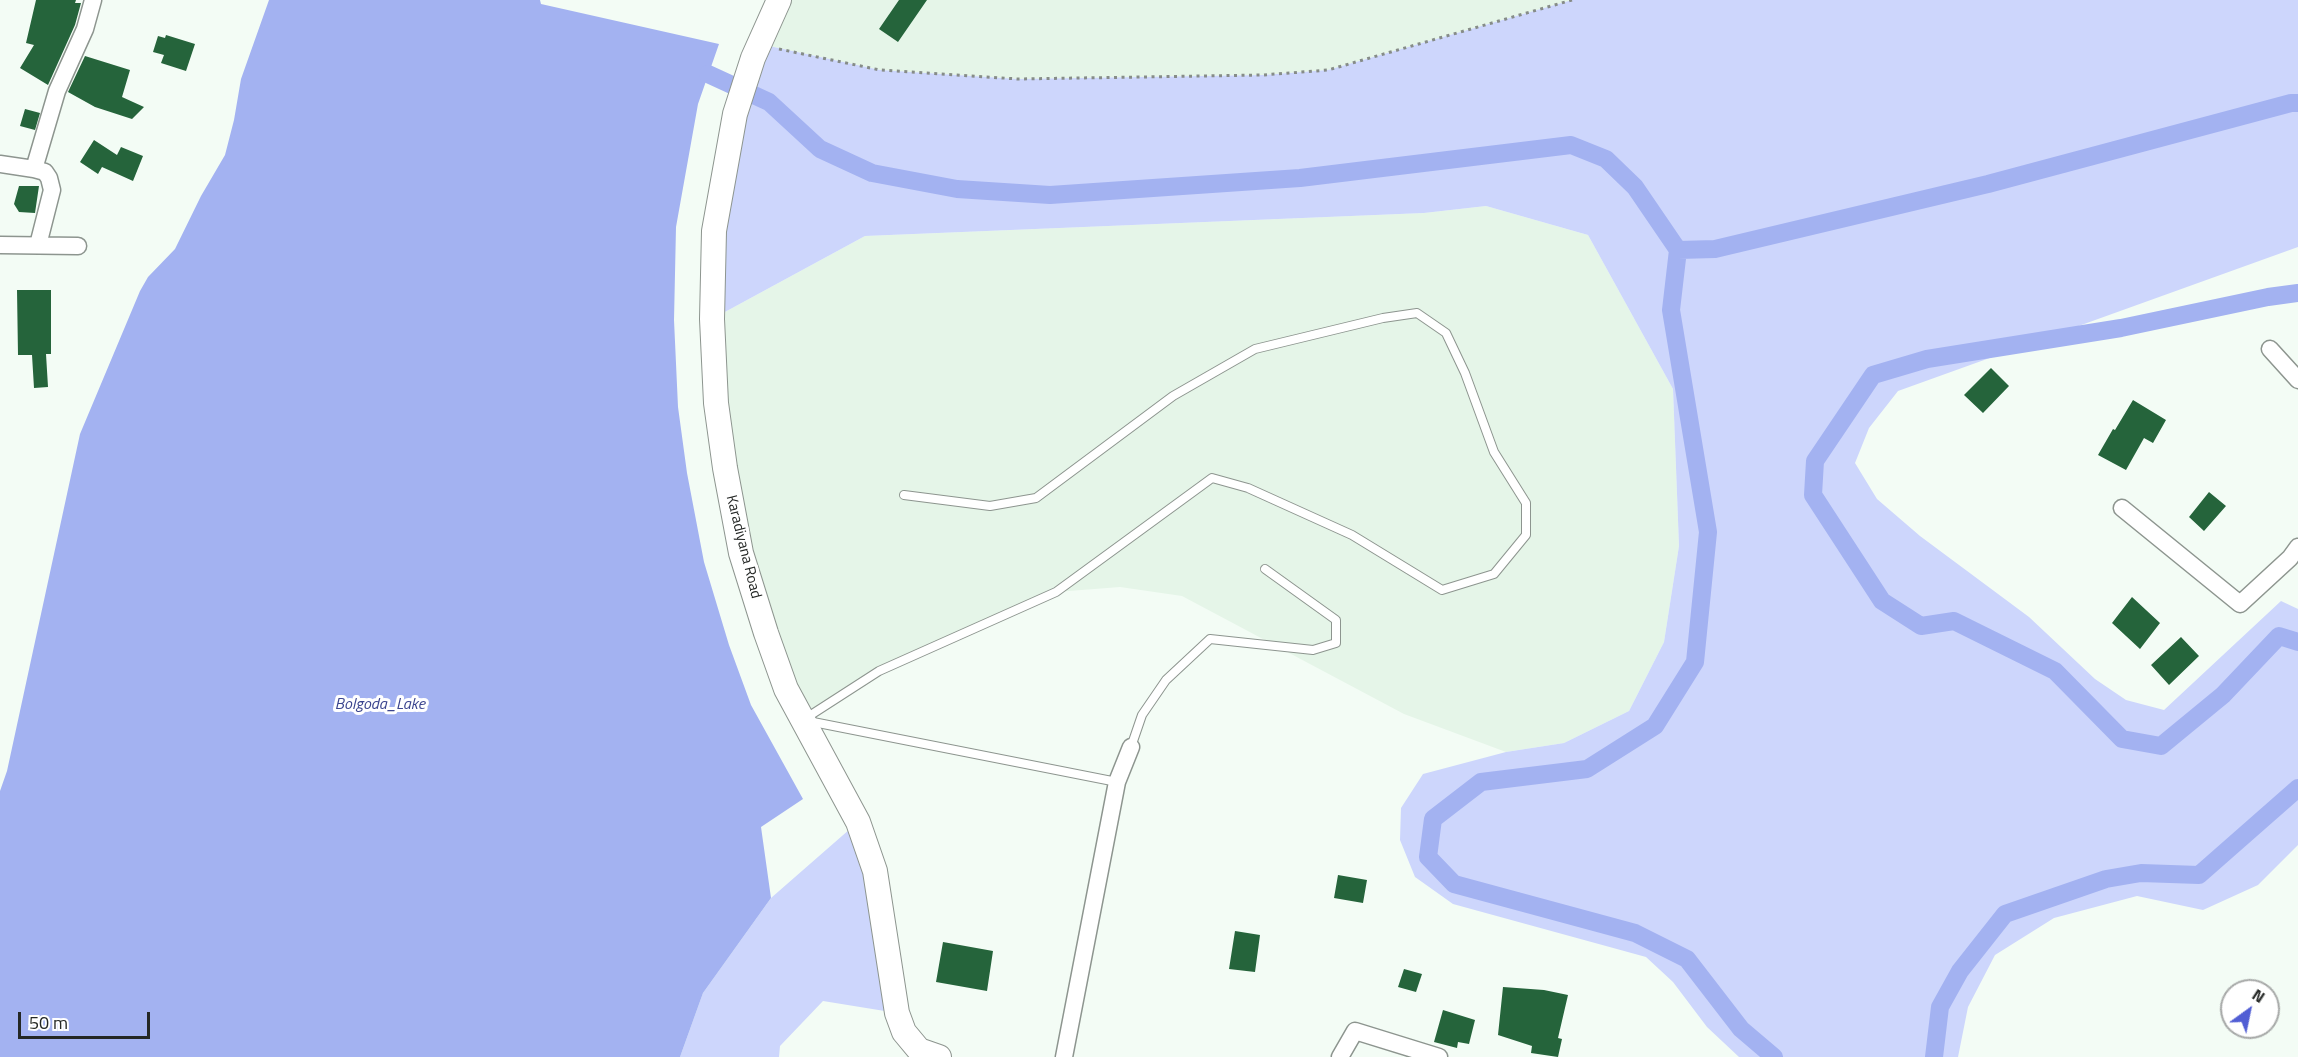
<!DOCTYPE html>
<html>
<head>
<meta charset="utf-8">
<style>
	body { margin:0 }
	#map { position:relative; width:2298px; height:1057px; overflow:hidden; background:#f3fcf5; font-family:"Titillium Web",sans-serif }
	canvas { display:block }
	.north { position:absolute; left:2220px; top:979px; width:60px; height:60px; box-sizing:border-box; background:#fff; border:2px solid #a7a9a8; border-radius:50%; rotate:33deg; font-size:16px; font-weight:700; line-height:24px; text-align:center; color:#242725 }
	.north::after { content:''; display:block; margin:auto; width:21px; height:27px; background:#515ed4; clip-path:polygon(50% 0,100% 100%,50% 72%,0 100%) }
	.scale { position:absolute; left:18px; top:1012px; width:132px; height:27px; box-sizing:border-box; border:3px solid #242725; border-top:0; padding-left:8px; font-size:18px; line-height:21px; white-space:nowrap; color:#242725; -webkit-text-stroke:4px #fff; paint-order:stroke }
</style>
</head>
<body>
<div id="map">
<canvas width="2298" height="1057"></canvas>
<div class="north">N</div>
<div class="scale">50 m</div>
</div>
<script>
const context = document.querySelector('canvas').getContext('2d');
context.lineJoin = 'round';
function fill(path, color) { context.fillStyle = color; context.fill(path, 'evenodd'); }
const toPath = rows => new Path2D(rows.map(r => 'M' + r).join(''));
function strokePath(path, color, width, dash) { context.strokeStyle = color; context.lineWidth = width; context.lineCap = dash ? 'butt' : 'round'; context.setLineDash(dash || []); context.stroke(path); }
function label(font, color, halo, rows, align = 'center') {
  context.font = font + ' "Titillium Web",sans-serif'; context.lineWidth = 6; context.setLineDash([]); context.textBaseline = 'middle'; context.strokeStyle = halo; context.fillStyle = color; for (const [text, x, y, turn = 0] of rows) {
    context.save(); context.translate(x, y); context.rotate((+turn || 0) * Math.PI / 180); context.textAlign = isNaN(turn) ? turn : align; if (halo) context.strokeText(text, 0, 0); context.fillText(text, 0, 0); context.restore();
  }
}
fill(toPath([
	[779,0,1572,0,1328,70,1263,75,1018,79,880,70,760,44],
	[1486,206,1588,235,1673,389,1679,546,1664,642,1629,711,1564,743,1506,752,1404,714,1182,596,1120,587,1056,592,879,671,803,720,741,553,712,319,865,236,1424,213]
]), '#e5f5e8');
fill(toPath([
	[1572,0,2298,0,2298,247,1898,391,1869,428,1855,463,1877,499,1920,536,2029,617,2095,679,2126,700,2164,710,2281,601,2298,609,2298,845,2258,885,2203,910,2137,896,2054,918,1995,955,1968,1007,1958,1057,1739,1057,1707,1027,1673,982,1646,957,1453,904,1415,877,1400,840,1401,808,1423,774,1506,752,1564,743,1629,711,1664,642,1679,546,1673,389,1588,235,1486,206,1424,213,865,236,712,319,714,231,760,44,880,70,1018,79,1263,75,1328,70],
	[858,822,897,1013,823,1001,780,1046,779,1057,680,1057,703,993,771,898]
]), '#cdd6fc');
fill(toPath([
	[269,0,540,0,541,4,719,44,698,104,676,227,674,320,678,407,687,473,704,562,729,645,751,705,803,799,761,827,771,898,703,993,680,1057,0,1057,0,791,7,771,80,434,140,291,148,277,175,249,201,196,225,155,234,120,241,79]
]), '#a3b2f1');
strokePath(toPath([
	[708,74,769,102,820,149,872,173,957,189,1050,195,1300,178,1571,145,1606,159,1635,187,1678,250,1715,249,1988,184,2291,103,2298,103],
	[1678,250,1671,310,1708,532,1695,662,1655,726,1587,769,1481,782,1433,819,1428,857,1454,884,1635,933,1687,959,1741,1029,1774,1057],
	[2298,293,2268,297,2121,328,1927,359,1873,375,1815,461,1813,495,1882,601,1921,626,1954,621,2055,671,2122,739,2161,746,2223,695,2279,636,2298,642],
	[1934,1057,1940,1007,1960,971,2005,914,2106,879,2141,873,2199,875,2298,788]
]), '#a3b2f1', 18);
fill(toPath([
	[36,0,76,0,75,3,81,3,75,25,48,85,20,68,34,45,26,43],
	[899,0,927,0,898,42,879,29],
	[166,35,195,44,186,71,161,63,164,55,153,52,158,36,165,38],
	[85,56,130,70,122,97,144,107,132,119,95,107,68,92],
	[25,109,40,113,35,130,20,126],
	[94,140,117,155,121,147,143,156,133,181,102,167,98,174,80,162],
	[19,186,39,186,35,213,19,212,14,204],
	[17,290,51,290,51,354,46,354,48,387,34,388,32,355,18,355],
	[1991,368,2009,386,1983,413,1964,395],
	[2133,400,2166,420,2153,443,2144,438,2126,470,2098,455,2113,429,2115,430],
	[2209,492,2226,506,2204,531,2189,517],
	[2132,597,2160,623,2140,649,2112,623],
	[2181,637,2199,656,2169,685,2151,665],
	[1338,875,1367,880,1363,903,1334,898],
	[1235,931,1260,935,1255,972,1229,969],
	[943,942,993,951,987,991,936,982],
	[1404,969,1422,974,1416,992,1398,987],
	[1503,987,1544,990,1568,995,1558,1038,1562,1039,1558,1057,1531,1053,1532,1046,1498,1035],
	[1443,1010,1475,1020,1469,1044,1458,1042,1457,1048,1434,1042]
]), '#25643b');
const lane = toPath([
	[904,495,990,506,1036,498,1173,396,1255,349,1383,318,1417,313,1446,333,1465,373,1494,452,1526,503,1526,535,1494,574,1442,590,1352,535,1248,488,1212,478,1056,592,879,671,803,720,1117,782],
	[1131,747,1142,715,1166,680,1210,639,1313,650,1336,643,1336,620,1265,569]
]);
const street = toPath([
	[0,164,34,169,45,172,49,178,52,190,38,245],
	[34,169,57,91,85,29,93,0],
	[0,245,78,246],
	[2270,349,2298,380],
	[2122,508,2240,604,2290,558,2298,547],
	[1064,1057,1117,782,1131,747],
	[1340,1057,1355,1031,1439,1057]
]);
const secondary = toPath([
	[779,0,753,58,735,114,714,231,712,319,716,403,725,468,741,553,766,633,786,689,858,822,875,871,897,1013,904,1032,919,1050,939,1057]
]);
strokePath(lane, '#8d958f', 10);
strokePath(street, '#8d958f', 19);
strokePath(secondary, '#8d958f', 26);
strokePath(toPath([
	[779,49,880,70,1018,79,1263,75,1328,70,1572,0]
]), '#868c88', 3, [3, 4.5]);
strokePath(lane, '#fff', 8);
strokePath(street, '#fff', 16);
strokePath(secondary, '#fff', 24);
label('15px', '#242725', '#fff', [
	["Karadiyana Road",743,547,76]
]);
label('italic 16px', '#3a448e', '#fff', [
	["Bolgoda_Lake",380,705]
]);
</script>
</body>
</html>
